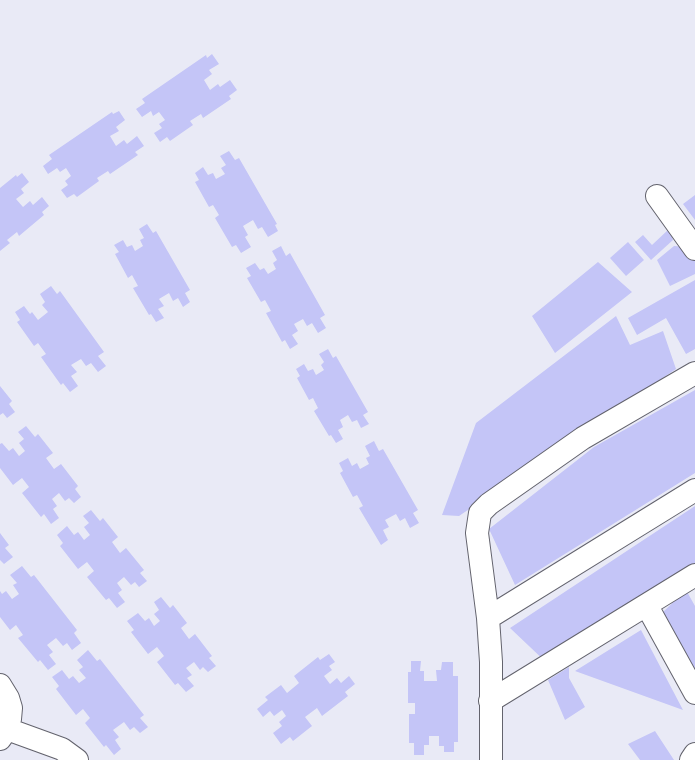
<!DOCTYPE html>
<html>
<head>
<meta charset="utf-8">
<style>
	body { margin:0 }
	canvas { display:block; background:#e9eaf6 }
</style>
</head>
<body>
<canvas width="695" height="760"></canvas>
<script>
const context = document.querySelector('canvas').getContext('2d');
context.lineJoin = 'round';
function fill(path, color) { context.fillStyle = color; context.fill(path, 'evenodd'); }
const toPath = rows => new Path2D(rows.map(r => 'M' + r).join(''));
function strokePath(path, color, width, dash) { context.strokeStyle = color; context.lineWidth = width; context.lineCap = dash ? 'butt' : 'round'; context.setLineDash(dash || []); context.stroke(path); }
fill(toPath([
	[212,54,219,64,209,70,212,74,204,80,210,90,218,84,220,87,230,80,237,90,229,96,231,99,203,118,201,114,190,121,193,125,170,141,167,137,160,142,154,133,162,128,159,124,165,120,159,112,153,116,151,111,142,117,136,109,145,103,142,99,206,55,207,58],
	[119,111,125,120,116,127,119,131,110,136,116,146,124,140,127,144,137,136,144,146,135,152,138,155,110,174,108,171,97,178,99,181,77,197,74,194,67,198,61,190,68,185,65,181,71,176,66,168,60,172,57,168,48,174,43,166,52,159,49,155,112,112,113,114],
	[229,151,235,160,239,158,277,224,275,225,278,231,268,237,262,227,258,229,253,220,243,226,248,235,245,237,251,247,241,253,236,245,232,247,215,218,219,215,213,205,209,207,195,182,199,180,195,173,203,167,208,175,213,173,216,179,225,174,221,168,226,165,220,156],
	[22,173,29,182,21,189,24,193,16,199,23,207,30,201,33,205,42,197,49,206,42,212,44,215,19,236,17,232,7,240,10,243,0,251,0,188,16,175,17,177],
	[695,195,695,220,683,204],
	[147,224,153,233,156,231,190,290,185,293,190,302,183,307,178,298,173,301,169,293,159,299,164,306,158,309,164,318,156,322,151,314,149,315,133,288,138,286,132,275,128,278,115,254,119,252,114,245,123,240,127,247,132,245,135,251,143,246,140,240,144,238,139,229],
	[669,229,673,240,651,260,635,242,643,235,652,245],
	[628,242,644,260,626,276,610,258],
	[281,246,286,256,290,253,325,315,320,318,326,328,318,333,312,323,307,326,303,319,294,324,298,331,292,335,298,344,290,349,285,340,282,342,266,313,271,311,265,300,261,302,247,278,251,276,246,268,255,263,260,270,264,268,268,274,276,269,273,263,277,260,272,251],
	[674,246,689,247,695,258,695,274,670,286,657,260],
	[598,262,632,292,555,353,532,316],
	[695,280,695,349,686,354,666,318,637,335,628,318],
	[51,286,57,294,60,291,104,352,98,356,106,366,98,372,91,363,86,366,81,359,71,365,77,372,71,376,78,386,70,392,63,383,61,385,41,357,46,354,38,343,34,346,17,322,20,320,15,312,24,306,30,314,32,312,38,320,48,312,42,305,45,302,40,294],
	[616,316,630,345,663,331,676,369,459,516,442,515,476,423],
	[328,349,333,358,336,356,368,412,363,415,369,424,361,428,357,420,352,422,348,415,340,420,343,427,338,430,343,439,336,443,331,435,329,436,314,411,318,408,313,398,309,400,297,378,300,376,296,369,304,364,308,371,313,369,316,375,324,370,321,365,324,362,319,354],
	[0,386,12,401,9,404,15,412,7,418,3,413,0,415],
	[695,390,695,473,515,585,489,529,594,447],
	[26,426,35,437,38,434,53,453,46,458,54,469,61,464,78,486,75,489,81,497,74,503,69,498,65,501,59,493,52,499,57,506,53,509,59,518,51,524,44,514,41,517,22,493,29,487,22,478,13,485,0,468,0,444,2,443,9,451,13,448,19,456,25,451,19,443,24,439,18,432],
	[374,441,379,451,383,449,418,510,413,513,419,523,410,528,405,518,400,521,396,514,385,520,389,527,383,530,388,540,381,545,359,508,363,506,357,495,353,497,340,473,343,471,339,463,348,458,352,466,357,463,360,469,369,464,366,458,370,456,365,446],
	[695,506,695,565,549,665,510,628],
	[91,510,100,521,103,518,118,537,112,542,120,553,126,548,144,570,140,573,147,581,139,587,135,582,131,585,124,577,117,583,122,590,118,593,125,602,117,608,109,598,106,600,87,577,94,571,87,562,78,569,60,546,63,543,57,535,67,526,74,535,78,532,84,540,90,535,84,527,89,523,83,516],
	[0,533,9,545,5,548,13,557,4,564,0,560],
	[22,566,31,577,34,575,77,630,74,633,81,643,72,650,67,643,63,646,56,638,47,645,53,652,49,655,56,664,48,670,40,660,38,662,18,638,23,635,16,625,10,630,0,617,0,591,2,594,6,591,12,599,19,594,13,585,17,583,10,575],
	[686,590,695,606,695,678,662,613],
	[161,597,170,608,173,605,187,623,181,628,189,639,195,634,212,656,209,658,216,666,208,672,203,667,200,670,194,662,186,668,192,675,187,678,194,686,186,692,178,683,175,685,157,662,164,656,157,647,148,654,131,632,134,630,127,621,138,613,145,621,149,618,154,626,160,621,154,614,159,610,154,602],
	[641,630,683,710,575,671],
	[88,650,97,661,100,659,144,715,140,718,148,727,140,733,134,727,130,730,124,722,113,730,119,737,115,740,121,749,114,755,106,745,104,747,85,723,90,718,83,709,76,715,56,689,59,686,52,677,62,670,69,679,73,676,79,683,86,678,79,670,83,667,77,660],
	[329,654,335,662,329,666,332,670,324,676,330,684,337,678,341,683,349,676,355,684,345,692,348,696,322,716,317,708,305,717,312,726,293,741,290,737,281,744,273,733,282,726,279,722,286,716,282,710,274,716,270,711,263,717,257,709,268,700,265,697,281,685,287,693,299,683,294,676,318,657,320,660],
	[411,661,421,661,420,671,424,671,424,681,437,681,436,670,441,670,442,662,453,662,453,676,458,676,458,742,454,742,454,752,444,752,444,746,439,746,439,736,429,736,429,745,424,745,424,755,414,755,414,743,409,743,409,714,415,714,415,703,408,703,408,672,411,672],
	[569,667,569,678,585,707,565,720,548,680],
	[655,731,674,760,640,760,628,744]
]), '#c4c5f7');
const minor = toPath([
	[657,196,695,249],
	[647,606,695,693],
	[488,618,477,533,480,513,489,504,583,438,695,373],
	[0,685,8,698,11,708,10,719,7,729,0,739],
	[490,701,695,575],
	[7,729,62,749,77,760],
	[491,760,491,662,488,618,695,490],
	[691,760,695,754]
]);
strokePath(minor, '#63636d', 24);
strokePath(minor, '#fff', 22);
</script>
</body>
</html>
